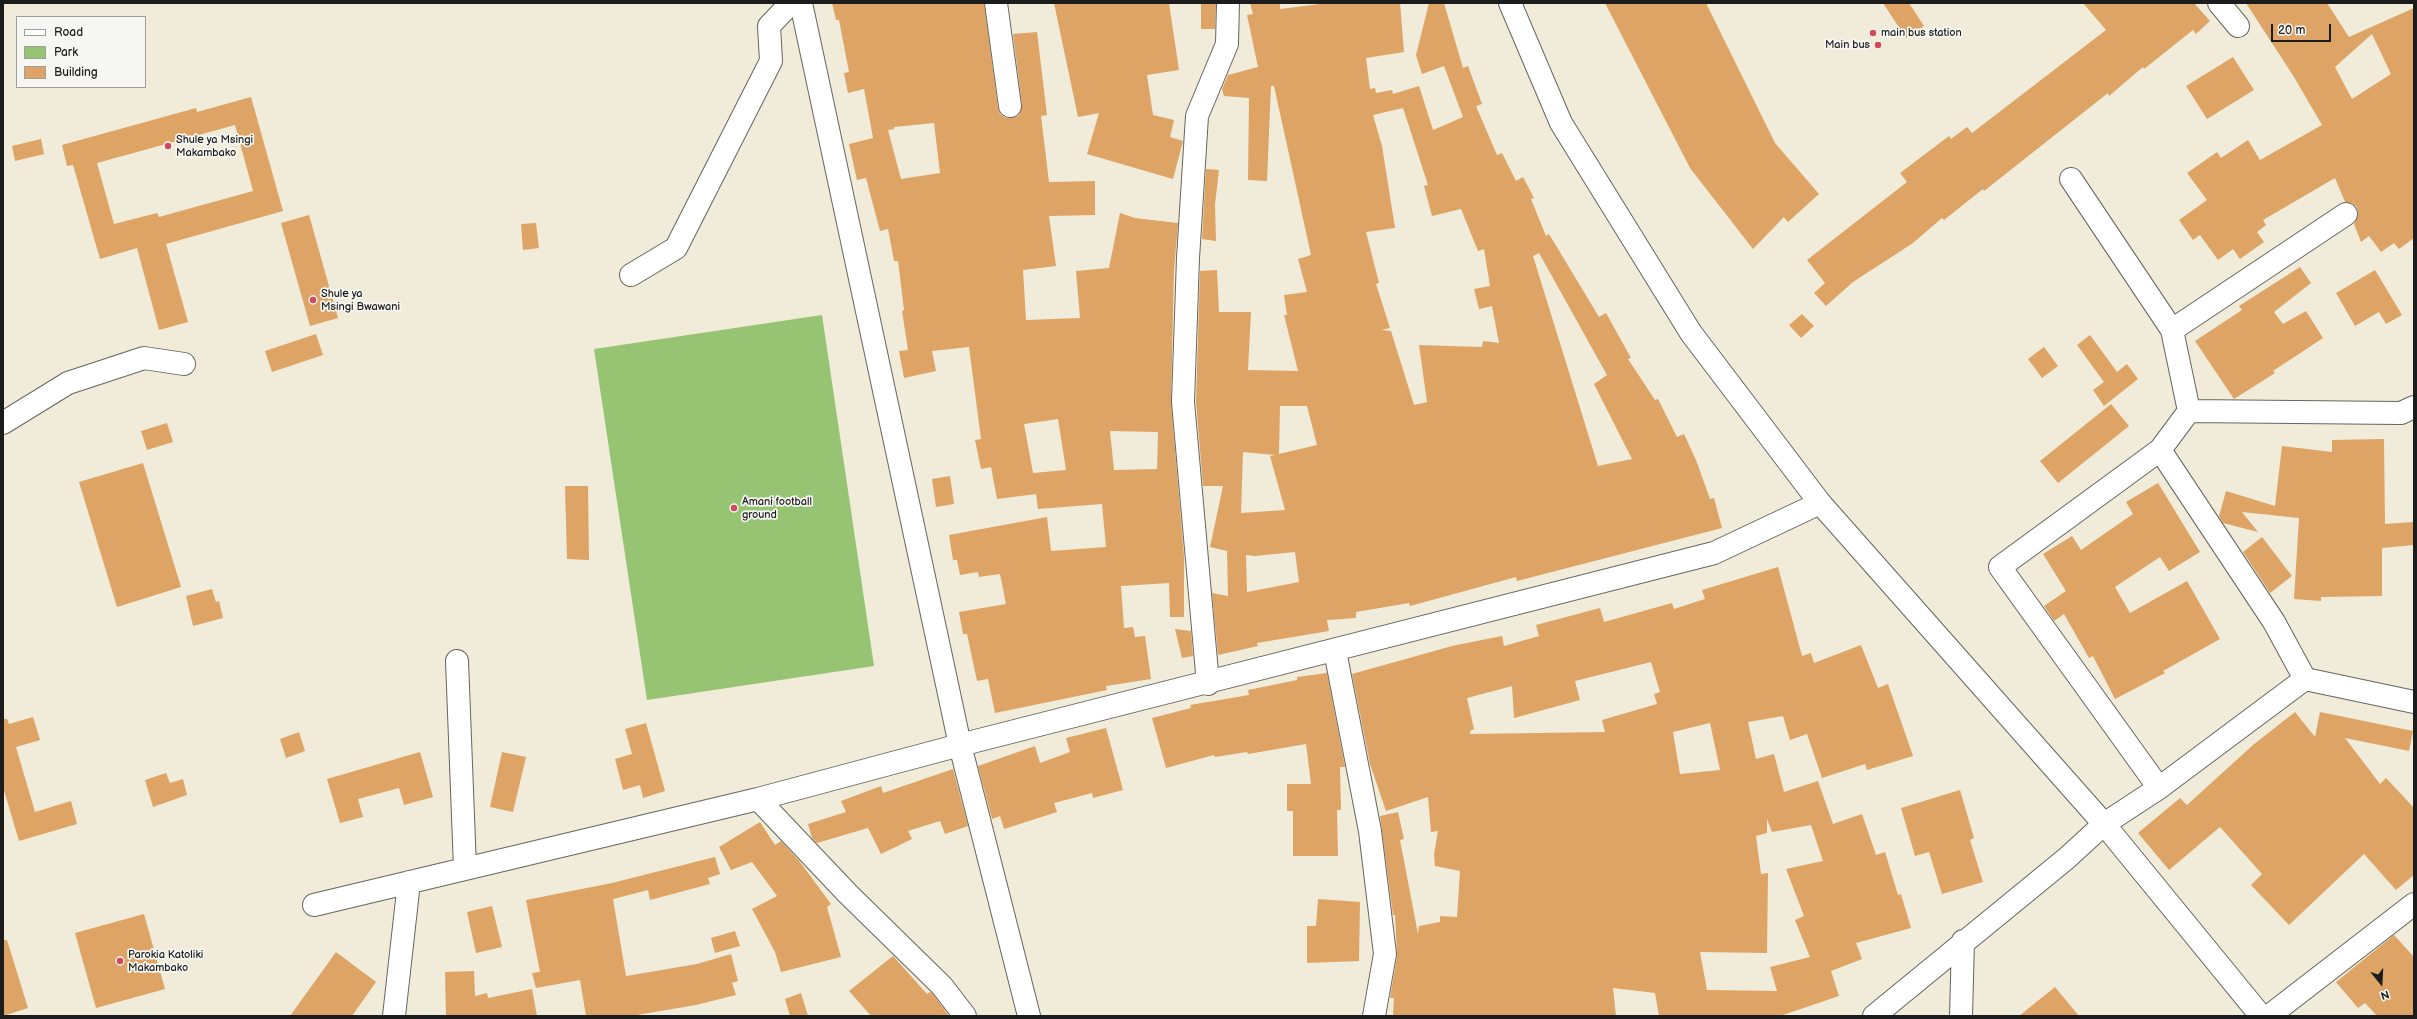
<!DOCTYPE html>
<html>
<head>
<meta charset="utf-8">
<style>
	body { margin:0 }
	#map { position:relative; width:2417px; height:1019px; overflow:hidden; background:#f0ecd9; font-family:"Balsamiq Sans",sans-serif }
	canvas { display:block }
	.frame { position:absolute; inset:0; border:4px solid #1c1c1c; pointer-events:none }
	.legend { position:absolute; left:16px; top:16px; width:130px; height:72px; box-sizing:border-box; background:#f6f6f2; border:1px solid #9f9f9c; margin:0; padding:5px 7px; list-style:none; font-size:12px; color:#1c1c1c }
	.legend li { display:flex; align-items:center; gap:8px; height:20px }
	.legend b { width:20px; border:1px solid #9f9f9c }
	.north { position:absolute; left:2361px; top:963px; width:40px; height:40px; -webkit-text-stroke:3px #f6f6f2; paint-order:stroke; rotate:162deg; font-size:11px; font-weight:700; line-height:16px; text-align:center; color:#1c1c1c }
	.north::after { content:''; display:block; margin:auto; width:14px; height:18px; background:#1c1c1c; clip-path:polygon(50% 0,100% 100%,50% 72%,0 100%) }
	.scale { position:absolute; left:2271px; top:24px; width:60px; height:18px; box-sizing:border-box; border:2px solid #1c1c1c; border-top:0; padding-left:5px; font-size:12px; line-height:14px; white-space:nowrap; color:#1c1c1c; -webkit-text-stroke:3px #f6f6f2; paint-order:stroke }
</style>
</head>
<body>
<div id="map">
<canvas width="2417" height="1019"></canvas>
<div class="frame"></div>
<ul class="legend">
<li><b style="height:5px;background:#fff"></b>Road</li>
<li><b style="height:11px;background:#96c472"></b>Park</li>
<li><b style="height:11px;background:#dda465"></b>Building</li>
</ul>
<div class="north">N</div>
<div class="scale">20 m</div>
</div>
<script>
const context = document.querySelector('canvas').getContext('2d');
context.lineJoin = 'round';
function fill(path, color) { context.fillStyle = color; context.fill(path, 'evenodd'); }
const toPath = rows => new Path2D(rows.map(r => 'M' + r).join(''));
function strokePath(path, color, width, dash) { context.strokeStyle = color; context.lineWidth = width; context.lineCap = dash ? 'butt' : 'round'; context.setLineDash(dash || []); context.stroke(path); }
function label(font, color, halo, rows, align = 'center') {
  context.font = font + ' "Balsamiq Sans",sans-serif'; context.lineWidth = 3.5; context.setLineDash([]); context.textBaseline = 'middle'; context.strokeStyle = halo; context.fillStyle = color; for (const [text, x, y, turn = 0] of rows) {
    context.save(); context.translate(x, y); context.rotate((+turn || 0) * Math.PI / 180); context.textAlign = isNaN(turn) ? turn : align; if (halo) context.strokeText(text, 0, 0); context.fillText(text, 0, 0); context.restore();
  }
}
fill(toPath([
	[822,315,874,666,647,700,594,349]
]), '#96c472');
fill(toPath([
	[832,3,984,3,998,108,1000,114,1006,118,1018,116,1022,105,1013,34,1037,32,1047,115,1041,116,1049,182,1095,181,1095,215,1049,216,1056,266,1023,270,1026,320,1080,318,1076,271,1109,268,1120,213,1135,218,1178,223,1174,271,1171,402,1184,556,1184,617,1170,617,1169,583,1121,586,1124,628,1133,627,1135,637,1145,636,1151,679,1106,686,1107,690,995,713,988,679,977,681,967,634,963,634,959,612,1006,604,1000,574,979,577,978,572,960,575,957,560,953,560,949,535,1047,517,1051,551,1106,547,1102,504,1038,509,1036,494,997,499,991,467,981,469,975,440,981,439,969,347,932,351,936,371,904,378,899,351,908,350,902,311,904,310,898,261,894,261,888,229,880,231,866,178,857,180,849,144,873,138,864,89,848,93,844,73,849,72,839,20,836,20],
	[934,123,940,173,901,179,888,130,894,129,894,127],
	[1058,419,1066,470,1033,473,1024,424],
	[1110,431,1158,432,1157,469,1114,470],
	[1054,3,1169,3,1179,70,1147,75,1153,115,1174,120,1170,137,1183,141,1173,179,1087,154,1099,113,1078,117],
	[1201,3,1216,3,1215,29,1201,29],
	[1250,3,1280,3,1280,9,1328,3,1400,3,1404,52,1366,58,1370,89,1375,88,1376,93,1392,90,1393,94,1419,86,1433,130,1463,117,1444,66,1422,74,1416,55,1429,3,1444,3,1463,68,1468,66,1482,104,1476,106,1497,155,1502,153,1516,181,1523,177,1534,198,1531,199,1546,236,1549,234,1599,317,1606,313,1631,358,1628,359,1655,400,1658,399,1677,437,1684,434,1696,460,1710,499,1714,498,1722,528,1517,581,1516,577,1410,606,1409,603,1356,612,1356,618,1327,620,1329,631,1257,643,1258,646,1218,655,1212,593,1228,596,1227,551,1210,547,1223,486,1203,486,1196,402,1200,271,1217,270,1219,312,1251,312,1248,370,1298,371,1284,315,1287,315,1284,295,1307,292,1298,259,1311,255,1274,86,1271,86,1267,181,1248,180,1249,98,1224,96,1222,89,1228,75,1258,67,1247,15,1253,14],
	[1403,108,1428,185,1424,186,1432,216,1461,209,1478,251,1484,249,1490,286,1474,289,1479,309,1492,306,1499,343,1483,341,1482,347,1419,345,1427,402,1414,405,1391,331,1381,330,1390,328,1376,284,1379,283,1366,232,1395,228,1382,146,1373,115],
	[1539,253,1607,375,1594,384,1632,459,1598,466,1533,256],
	[1280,406,1307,406,1317,445,1279,454],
	[1243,452,1275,455,1270,456,1285,510,1241,513],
	[1295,552,1299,582,1247,592,1246,555,1255,556],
	[1605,3,1706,3,1775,143,1819,194,1788,222,1784,217,1753,249,1690,168],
	[1883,3,1909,3,1924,26,1906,38],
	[2083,3,2194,3,2210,21,2196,34,2193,30,2144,69,2143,67,2109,96,2108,93,1984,191,1983,189,1944,220,1942,218,1913,243,1853,282,1826,306,1814,293,1825,283,1807,260,1907,182,1900,173,1912,164,1949,136,1951,139,1967,127,1972,133,2106,30],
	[2246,3,2327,3,2349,37,2414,8,2414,238,2399,249,2394,243,2381,252,2369,236,2361,242,2354,224,2358,214,2357,207,2352,203,2345,202,2335,178,2263,220,2266,225,2257,232,2264,242,2240,259,2233,249,2218,260,2200,235,2193,240,2179,220,2207,200,2187,173,2217,152,2221,158,2248,140,2260,160,2322,125,2294,77],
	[2372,34,2391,74,2352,99,2335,67],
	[2233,57,2254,90,2207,119,2186,86],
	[251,97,283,211,166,244,188,322,159,330,137,248,100,259,73,165,67,166,62,145,196,108,197,112],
	[235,125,253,191,159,217,157,213,114,224,97,163],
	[41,139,44,154,15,161,12,146],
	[1206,169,1219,170,1215,204,1216,241,1202,239],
	[309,215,338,318,310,326,281,223],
	[536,223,539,248,523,250,521,224],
	[2300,267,2311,283,2274,312,2283,324,2306,311,2323,338,2273,371,2275,373,2234,399,2195,341,2242,310,2239,306],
	[2375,270,2402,315,2386,324,2379,312,2355,326,2336,293],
	[1802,314,1814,326,1801,338,1789,325],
	[316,334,323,355,272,372,265,351],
	[2090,335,2117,372,2127,364,2138,379,2104,406,2093,390,2104,382,2077,345],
	[2044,347,2058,366,2042,378,2028,359],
	[2111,404,2129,426,2058,483,2040,461],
	[167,423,173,442,147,450,141,431],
	[2384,439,2385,524,2414,522,2414,545,2382,548,2382,596,2321,597,2321,601,2294,599,2299,518,2242,512,2258,532,2223,523,2219,516,2226,491,2275,506,2282,446,2332,452,2332,440],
	[143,463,181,587,117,607,79,482],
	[950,476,954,504,936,507,932,479],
	[2158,483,2200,552,2169,571,2160,557,2115,587,2130,613,2187,581,2220,639,2163,671,2165,673,2115,699,2093,656,2089,658,2064,614,2054,621,2044,606,2066,591,2043,554,2072,536,2081,550,2133,514,2126,502],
	[565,486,588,486,589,560,567,559],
	[2262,537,2292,576,2270,593,2243,552],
	[1778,567,1802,656,1811,653,1814,663,1861,645,1878,688,1888,684,1913,756,1867,770,1865,764,1822,778,1807,734,1790,740,1783,716,1748,722,1756,759,1774,754,1784,792,1818,781,1833,824,1862,814,1876,855,1885,852,1898,895,1901,894,1911,928,1856,943,1862,959,1831,971,1839,996,1780,1016,1659,1016,1655,993,1613,988,1616,1016,1393,1016,1394,998,1390,998,1397,956,1395,915,1393,915,1380,816,1398,812,1404,839,1400,840,1418,934,1419,926,1440,922,1440,916,1457,917,1460,871,1435,866,1434,854,1438,831,1431,832,1428,797,1386,811,1370,764,1352,674,1452,646,1502,636,1504,646,1539,636,1536,625,1600,608,1604,622,1672,603,1674,609,1705,599,1702,590],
	[1651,662,1660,692,1654,694,1657,704,1602,720,1605,732,1470,734,1470,731,1474,729,1467,698,1512,686,1514,718,1580,700,1575,681],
	[1710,723,1720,770,1680,774,1673,732],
	[1767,819,1772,832,1811,825,1823,861,1786,869,1804,916,1795,920,1810,957,1770,967,1777,991,1707,990,1700,952,1767,953,1768,873,1761,874,1756,836,1767,833],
	[212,589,216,602,219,601,223,618,193,626,186,596],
	[1175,629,1191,631,1193,656,1182,658],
	[1327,673,1345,767,1340,767,1341,810,1337,810,1338,856,1293,856,1293,811,1287,811,1287,784,1311,784,1306,744,1248,754,1247,752,1215,757,1214,755,1166,768,1152,718,1191,708,1190,705,1249,695,1248,690,1297,680,1297,677],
	[2295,712,2315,737,2320,712,2413,731,2409,751,2345,738,2380,784,2386,778,2414,808,2414,875,2396,890,2364,854,2289,925,2251,885,2262,874,2220,827,2169,870,2138,833,2180,798,2187,805,2253,745],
	[33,717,40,740,16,747,35,812,71,801,77,824,19,841,3,787,3,719,7,719,9,724],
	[646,723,665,791,643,798,640,785,623,790,615,759,632,754,625,729],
	[1106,728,1123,790,1093,798,1092,793,1054,803,1057,812,1004,829,1000,816,992,819,978,766,1035,746,1040,763,1070,752,1066,738],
	[299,732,305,751,286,758,280,739],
	[420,752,433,797,404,805,399,788,358,799,363,817,340,823,327,779],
	[502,752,526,757,513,812,490,807],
	[953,769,968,826,945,834,940,821,908,831,912,839,881,854,868,828,817,843,812,838,808,824,846,812,841,801,881,786,883,793],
	[166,773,170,783,183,779,187,795,153,807,145,780],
	[1960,790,1974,838,1970,840,1983,882,1942,894,1929,852,1915,856,1901,808],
	[760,822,775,845,781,841,800,862,831,904,827,907,841,957,781,972,775,952,752,909,777,896,752,862,731,870,719,847],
	[715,857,720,874,708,878,710,884,650,900,648,890,613,899,626,976,697,964,731,954,738,981,732,983,736,995,696,1005,631,1016,586,1016,580,980,536,988,532,973,540,972,526,900,612,883],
	[1318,899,1360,902,1359,961,1307,963,1307,926,1316,926],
	[492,906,502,947,476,953,467,912],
	[144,914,165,989,96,1008,75,933],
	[735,931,740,946,715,953,711,938],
	[2394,935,2414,957,2414,1016,2377,1016,2365,1003,2358,1008,2336,982],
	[3,940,7,940,28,1008,3,1016],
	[336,952,376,982,352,1016,290,1016],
	[893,956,927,994,930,992,933,994,949,1016,871,1016,849,991],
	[474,971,475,996,487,993,488,998,532,989,537,1016,446,1016,445,972],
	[2055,987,2079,1016,2019,1016],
	[801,993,808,1016,790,1016,785,999]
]), '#dda465');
const minor = toPath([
	[801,3,960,745,1029,1016],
	[996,3,1010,106],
	[2219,3,2238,26],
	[2071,179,2172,330,2189,411,2160,450,2000,567,2159,788],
	[631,275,676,248,771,61,769,26,791,3],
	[2172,330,2346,214],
	[2189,411,2401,413,2414,407],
	[3,423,68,383,144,358,184,364],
	[2160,450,2274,622,2305,679],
	[1335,651,1370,831,1385,954,1374,1016],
	[457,661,465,868],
	[1208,684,1183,402,1188,258,1197,116,1227,44,1228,3],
	[758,799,848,894,942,986,965,1016],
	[314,905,758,799,960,745,1714,553,1820,503],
	[394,1016,409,882],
	[1874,1016,2067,858,2104,824,2159,788,2305,679,2414,702],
	[1961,1016,1963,941],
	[2269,1016,2414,904]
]);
const highway = toPath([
	[1510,3,1561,123,1691,333,1820,503,2104,824,2261,1016]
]);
strokePath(minor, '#66655e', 24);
strokePath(highway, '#66655e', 24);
strokePath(minor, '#fff', 22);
strokePath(highway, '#fff', 22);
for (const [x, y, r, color] of [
	[1873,33,4,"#d1495b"],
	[1878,45,4,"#d1495b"],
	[168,146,4,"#d1495b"],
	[313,300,4,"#d1495b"],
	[734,508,4,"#d1495b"],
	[120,961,4,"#d1495b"]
]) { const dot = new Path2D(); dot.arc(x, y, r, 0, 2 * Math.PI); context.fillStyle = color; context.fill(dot); strokePath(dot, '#f6f6f2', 1.5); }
label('11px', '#1c1c1c', '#f6f6f2', [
	["main bus station",1881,33],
	["Main bus",1870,45,"right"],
	["Shule ya Msingi",176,140],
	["Makambako",176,153],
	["Shule ya",321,294],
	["Msingi Bwawani",321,307],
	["Amani football",742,502],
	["ground",742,515],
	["Parokia Katoliki",128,955],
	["Makambako",128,968]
], 'left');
</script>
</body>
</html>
